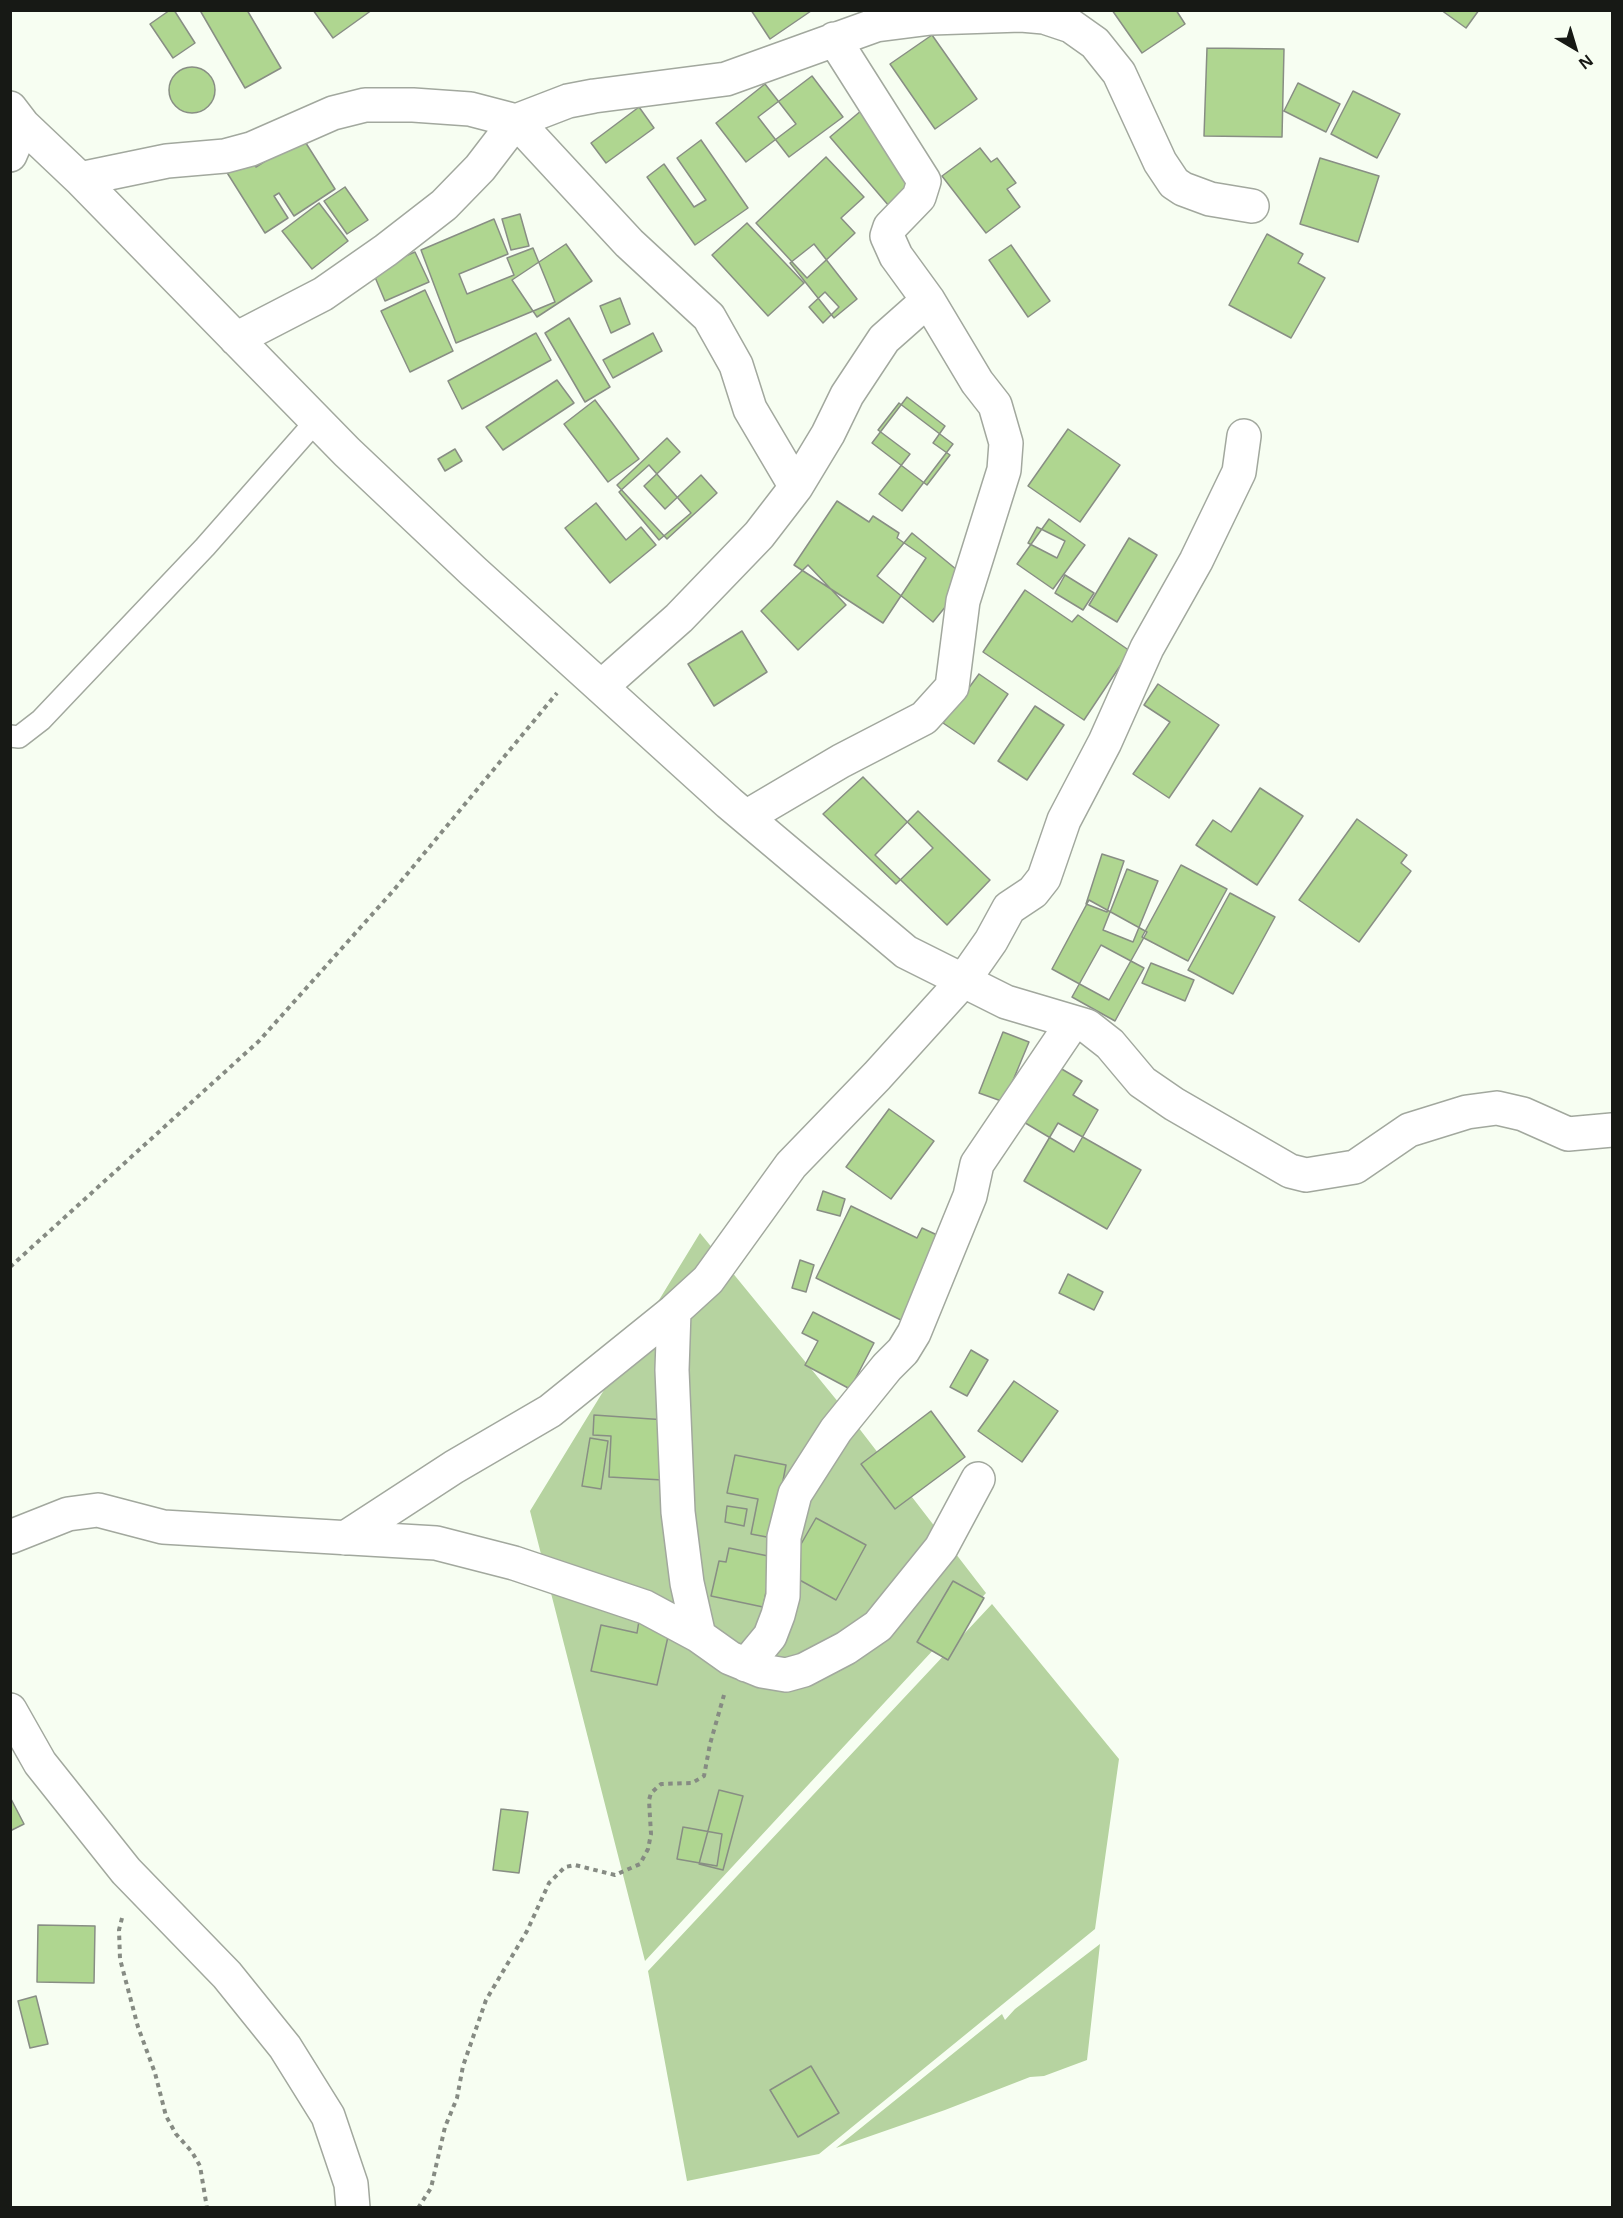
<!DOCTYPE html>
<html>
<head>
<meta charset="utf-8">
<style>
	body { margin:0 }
	#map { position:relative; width:1623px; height:2218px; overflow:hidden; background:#f7fef2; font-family:"Open Sans",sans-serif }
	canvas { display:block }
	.frame { position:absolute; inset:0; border:12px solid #171915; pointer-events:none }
	.north { position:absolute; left:1545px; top:18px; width:60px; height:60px; -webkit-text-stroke:4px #f7fef2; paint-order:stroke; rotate:142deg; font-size:16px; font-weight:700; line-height:24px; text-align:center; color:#171915 }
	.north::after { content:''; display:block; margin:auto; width:21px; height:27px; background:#171915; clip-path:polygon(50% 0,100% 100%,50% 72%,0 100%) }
</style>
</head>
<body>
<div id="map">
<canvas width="1623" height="2218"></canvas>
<div class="frame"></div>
<div class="north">N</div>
</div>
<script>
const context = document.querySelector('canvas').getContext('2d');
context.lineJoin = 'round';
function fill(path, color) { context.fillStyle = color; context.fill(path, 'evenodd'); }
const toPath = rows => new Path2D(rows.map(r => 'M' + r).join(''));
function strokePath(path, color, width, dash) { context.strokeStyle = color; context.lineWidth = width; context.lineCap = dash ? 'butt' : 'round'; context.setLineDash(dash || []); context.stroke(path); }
fill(toPath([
	[700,1233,848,1414,986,1593,645,1961,530,1511],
	[992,1604,1119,1759,1095,1929,819,2154,687,2181,648,1971],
	[1100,1944,1087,2060,1044,2076,1030,2077,945,2110,836,2148,1002,2014,1005,2020,1015,2009]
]), '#b6d3a0');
const building = toPath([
	[170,10,174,10,195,43,173,58,150,24,170,10],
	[204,10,247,10,281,68,245,88,201,12,204,10],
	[313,10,372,10,333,38,313,10],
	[751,10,811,10,811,11,770,39,751,10],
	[1112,10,1176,10,1185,24,1142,53,1112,10],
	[1441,10,1479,10,1466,28,1441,10],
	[932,35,977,99,935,129,890,64,932,35],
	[1207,48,1284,49,1282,137,1204,136,1207,48],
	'169 90a23 23 0 1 1 46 0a23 23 0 1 1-46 0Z',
	[812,76,843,117,789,157,758,117,812,76],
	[1298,83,1340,104,1326,132,1284,111,1298,83],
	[765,84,796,124,746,162,716,123,765,84],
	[1353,91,1400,114,1377,158,1331,134,1353,91],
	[639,107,654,128,606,163,591,143,639,107],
	[862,110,921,180,889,206,830,137,862,110],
	[297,129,335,189,294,216,279,193,274,196,288,218,265,233,226,171,249,156,256,167,281,151,297,129],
	[701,140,748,208,695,245,647,177,664,164,694,207,706,200,677,158,701,140],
	[980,148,991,162,997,158,1016,183,1007,189,1020,207,986,233,942,176,980,148],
	[826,157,864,197,841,218,855,233,807,278,756,223,826,157],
	[1320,158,1379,176,1358,242,1300,224,1320,158],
	[345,187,368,220,347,234,324,201,345,187],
	[319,203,348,241,312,269,282,231,319,203],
	[520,214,529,246,511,250,502,219,520,214],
	[494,219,508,254,459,274,467,294,514,275,507,258,533,248,555,302,456,343,421,250,494,219],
	[747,223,804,283,768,316,712,255,747,223],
	[1267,234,1303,254,1298,263,1325,278,1291,338,1229,305,1267,234],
	[566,244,592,281,537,317,512,280,566,244],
	[814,244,857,299,834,318,790,263,814,244],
	[1011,245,1050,301,1028,317,989,260,1011,245],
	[415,252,429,282,385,301,372,270,415,252],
	[425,290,453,351,410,372,381,311,425,290],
	[825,292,839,307,823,323,809,307,825,292],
	[620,298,630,324,611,333,600,306,620,298],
	[569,318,610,387,585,402,545,333,569,318],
	[536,333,551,360,462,409,448,381,536,333],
	[653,333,662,351,613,378,603,360,653,333],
	[557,380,574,403,503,450,486,427,557,380],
	[907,397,945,426,933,443,950,455,927,485,872,443,907,397],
	[595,400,639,459,608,482,564,424,595,400],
	[899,403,953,444,902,511,879,494,910,454,878,430,899,403],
	[1068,429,1120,465,1080,522,1028,486,1068,429],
	[667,438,680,452,644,486,665,509,701,475,717,493,667,539,617,485,667,438],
	[455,449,462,461,445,471,438,459,455,449],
	[649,465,691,513,659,540,619,492,649,465],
	[837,501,869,522,873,516,899,533,897,538,926,558,883,623,794,565,837,501],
	[596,503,626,540,641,527,656,545,610,583,565,528,596,503],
	[1049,519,1085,545,1053,589,1017,564,1049,519],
	[1037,527,1065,541,1057,558,1028,543,1037,527],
	[912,533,968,579,933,622,877,576,912,533],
	[1129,538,1157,555,1117,622,1089,605,1129,538],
	[808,565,846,605,798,650,761,611,808,565],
	[1065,575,1094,593,1083,610,1055,593,1065,575],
	[1025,590,1072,622,1078,615,1130,651,1084,720,983,652,1025,590],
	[742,631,767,672,714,706,688,664,742,631],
	[979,674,1008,694,974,744,943,723,979,674],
	[1158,684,1219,725,1169,798,1133,774,1170,722,1144,705,1158,684],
	[1035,706,1064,725,1027,780,998,761,1035,706],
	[863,777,933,848,896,884,823,814,863,777],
	[1260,788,1303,816,1257,885,1196,845,1213,820,1231,832,1260,788],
	[918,811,990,880,947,925,875,855,918,811],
	[1357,819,1407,855,1401,863,1411,871,1359,942,1299,900,1357,819],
	[1102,854,1124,861,1107,912,1086,904,1102,854],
	[1181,865,1227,889,1188,961,1142,937,1181,865],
	[1127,869,1158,881,1133,942,1103,930,1127,869],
	[1230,893,1275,917,1233,994,1188,970,1230,893],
	[1089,900,1147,932,1109,1000,1052,969,1089,900],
	[1101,945,1144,968,1115,1021,1072,997,1101,945],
	[1151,963,1194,980,1185,1001,1142,983,1151,963],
	[1003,1032,1029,1042,1004,1102,979,1093,1003,1032],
	[1055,1065,1082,1081,1073,1095,1098,1110,1074,1152,1022,1121,1055,1065],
	[889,1109,934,1141,891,1199,846,1167,889,1109],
	[1058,1123,1141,1170,1107,1229,1024,1181,1058,1123],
	[823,1191,845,1199,840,1216,817,1210,823,1191],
	[851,1206,917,1238,922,1228,950,1241,909,1324,816,1278,851,1206],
	[800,1260,814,1265,806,1292,792,1288,800,1260],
	[1068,1274,1103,1292,1094,1310,1059,1293,1068,1274],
	[813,1312,874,1343,850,1389,805,1365,818,1341,802,1333,813,1312],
	[971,1350,988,1360,967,1396,950,1387,971,1350],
	[1014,1381,1058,1411,1022,1462,978,1431,1014,1381],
	[931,1411,965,1457,895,1509,861,1464,931,1411],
	[594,1415,666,1420,663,1480,609,1477,611,1436,593,1435,594,1415],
	[590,1438,608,1441,601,1489,582,1486,590,1438],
	[735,1455,786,1465,772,1538,751,1534,758,1499,727,1493,735,1455],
	[727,1506,747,1509,744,1526,725,1522,727,1506],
	[816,1518,866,1545,836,1600,785,1572,816,1518],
	[729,1548,773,1557,763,1607,711,1596,719,1561,726,1562,729,1548],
	[953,1581,984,1598,948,1660,917,1642,953,1581],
	[639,1621,670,1628,657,1685,591,1671,601,1625,637,1633,639,1621],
	[719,1790,743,1796,723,1870,699,1864,719,1790],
	[10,1797,24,1824,10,1831,10,1797],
	[501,1809,528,1812,519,1873,493,1870,501,1809],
	[683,1827,722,1834,717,1866,677,1859,683,1827],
	[38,1925,95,1926,94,1983,37,1982,38,1925],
	[36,1996,48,2044,30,2048,18,2001,36,1996],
	[811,2066,839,2113,798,2137,770,2090,811,2066]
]);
fill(building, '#afd690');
strokePath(building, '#888e84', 1.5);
const service = toPath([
	[10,736,19,737,41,720,205,547,316,421]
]);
const minor = toPath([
	[10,108,23,125,80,179,347,452,473,571,729,803,906,952,1006,1002,1087,1026,1110,1044,1142,1082,1174,1104,1290,1171,1306,1175,1355,1167,1409,1130,1467,1112,1497,1108,1523,1114,1568,1134,1612,1130],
	[10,155,23,125],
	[80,179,167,161,225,156,251,149,333,113,365,105,413,105,470,109,516,121,629,243,709,317,736,365,750,409,796,487],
	[236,339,323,294,386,250,444,205,480,168,516,121,568,101,594,96,726,79,876,25,931,18,1021,15,1044,17,1071,26,1095,43,1119,73,1160,162,1174,183,1183,189,1210,199,1252,206],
	[601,687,679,618,759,535,796,487,828,434,847,395,884,339,928,300],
	[746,817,841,761,924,718,952,687,963,601,1004,470,1006,443,995,405,977,382,928,300,896,256,887,236,890,227,919,197,924,181,834,39],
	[674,1311,672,1370,678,1512,687,1583,699,1636],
	[10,1537,68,1514,98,1510,163,1527,436,1543,514,1563,645,1607,699,1636,730,1658,762,1671,786,1675,804,1670,846,1648,878,1626,941,1548,978,1479],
	[345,1538,454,1467,550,1411,674,1311,708,1280,791,1165,877,1076,963,981,991,941,1009,908,1033,892,1044,878,1064,820,1105,742,1147,648,1196,561,1239,472,1244,436],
	[746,1665,770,1636,778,1615,783,1596,784,1537,795,1494,836,1430,887,1367,903,1351,914,1333,970,1196,977,1164,1073,1022],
	[10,1710,40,1763,126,1871,227,1975,285,2047,328,2116,351,2184,353,2208]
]);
strokePath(service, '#a2a89e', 24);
strokePath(minor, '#a2a89e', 36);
strokePath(toPath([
	[10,1267,259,1041,393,891,557,693],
	[122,1918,119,1930,120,1959,138,2027,155,2073,166,2116,176,2134,192,2152,200,2166,207,2208],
	[418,2208,431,2188,445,2127,457,2098,463,2066,486,2000,527,1931,549,1883,565,1867,575,1865,615,1875,640,1864,648,1849,651,1834,649,1800,651,1793,661,1784,692,1783,704,1776,710,1744,724,1695]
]), '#868b83', 4, [4.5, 4.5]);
strokePath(service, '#fff', 21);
strokePath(minor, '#fff', 33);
</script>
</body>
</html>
